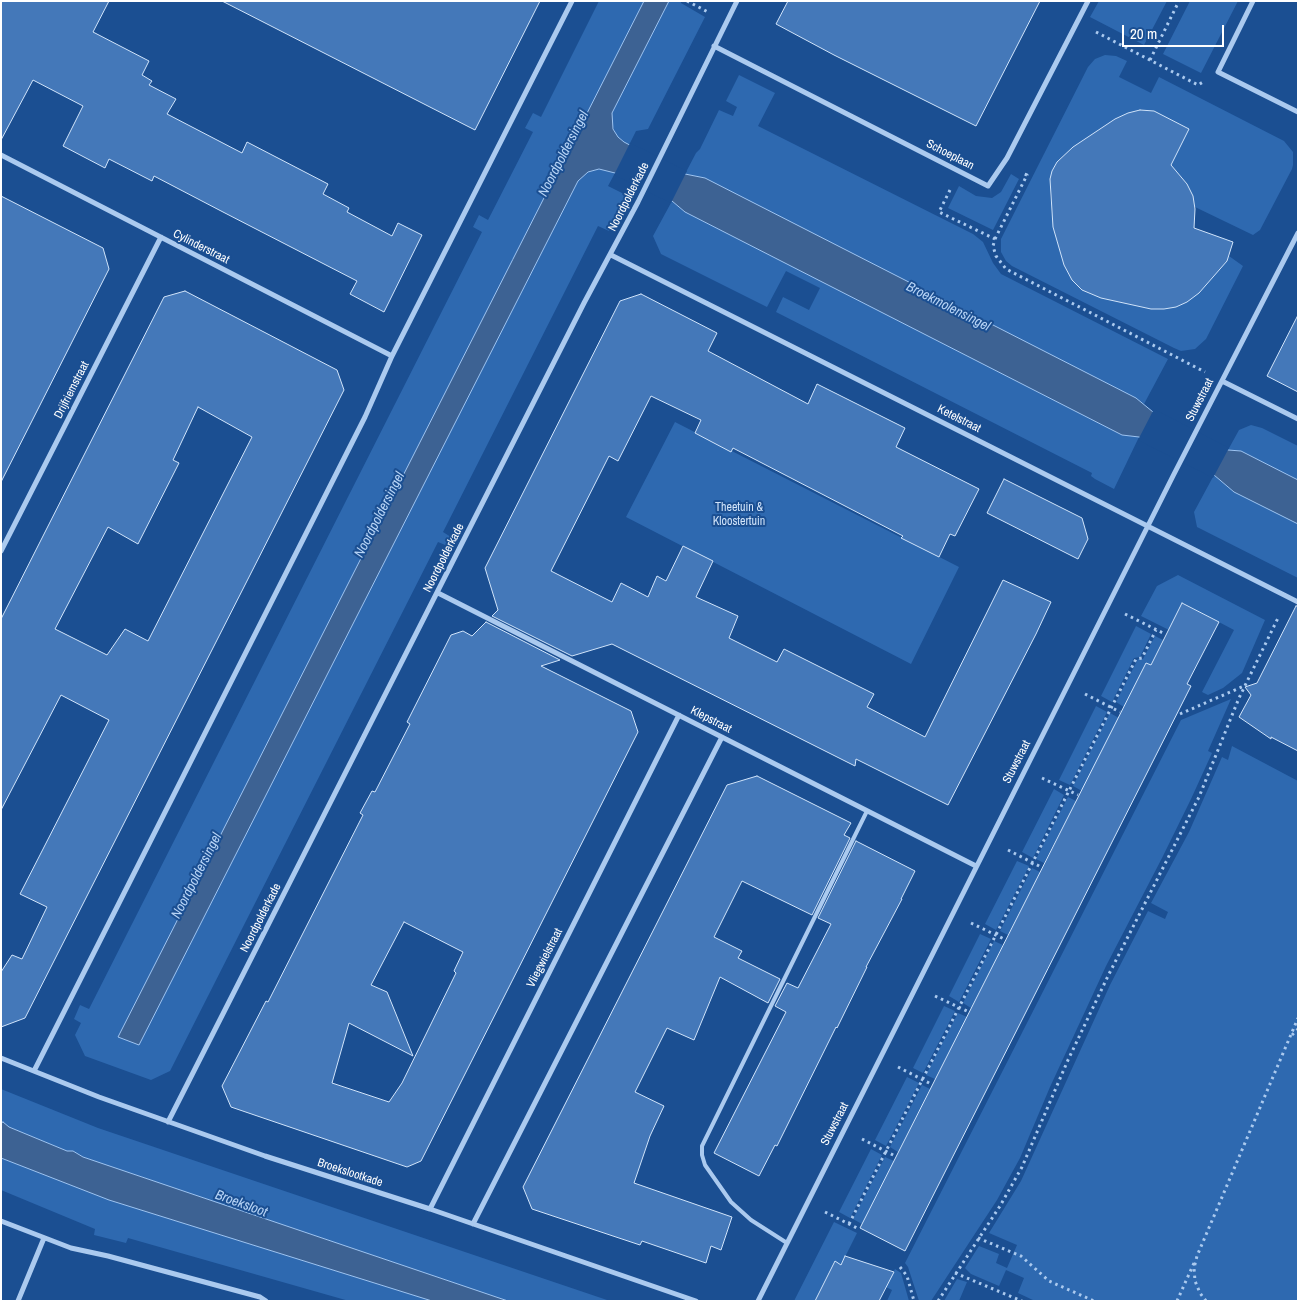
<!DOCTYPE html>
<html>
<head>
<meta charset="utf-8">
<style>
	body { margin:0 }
	#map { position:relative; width:1299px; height:1302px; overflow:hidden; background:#1b4f92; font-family:"Archivo Narrow",sans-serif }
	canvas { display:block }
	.frame { position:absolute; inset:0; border:2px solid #fff; pointer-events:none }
	.scale { position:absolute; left:1122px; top:25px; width:102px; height:22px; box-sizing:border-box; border:2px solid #fff; border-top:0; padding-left:6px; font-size:15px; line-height:18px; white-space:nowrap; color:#fff; -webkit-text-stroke:4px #1b4f92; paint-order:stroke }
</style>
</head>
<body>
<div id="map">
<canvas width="1299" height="1302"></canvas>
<div class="frame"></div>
<div class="scale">20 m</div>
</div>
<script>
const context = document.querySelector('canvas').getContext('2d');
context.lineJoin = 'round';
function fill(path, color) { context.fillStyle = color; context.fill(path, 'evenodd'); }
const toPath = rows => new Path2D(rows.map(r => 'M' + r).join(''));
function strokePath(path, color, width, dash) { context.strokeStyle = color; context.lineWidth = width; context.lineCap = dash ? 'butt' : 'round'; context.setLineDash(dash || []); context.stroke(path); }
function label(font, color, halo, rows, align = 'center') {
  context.font = font + ' "Archivo Narrow",sans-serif'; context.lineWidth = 4; context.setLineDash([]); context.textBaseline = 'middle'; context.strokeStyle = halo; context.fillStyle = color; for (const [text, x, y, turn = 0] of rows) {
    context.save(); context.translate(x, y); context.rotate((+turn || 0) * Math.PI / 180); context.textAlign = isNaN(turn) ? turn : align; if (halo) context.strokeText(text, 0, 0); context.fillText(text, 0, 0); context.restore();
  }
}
fill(toPath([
	[599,1,644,1,119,1037,139,1044,578,181,583,175,593,170,604,169,611,171,615,173,608,186,628,196,609,231,598,226,443,532,454,539,450,547,438,542,170,1071,151,1080,85,1056,75,1035,81,1023,74,1019,80,1005,89,1009,482,232,473,227,479,215,488,220,533,132,525,128,533,113,541,117],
	[669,1,681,1,681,3,705,17,648,129,636,131,629,145,618,138,615,132,612,124,612,113],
	[1099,1,1167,1,1144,45,1090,17],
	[1190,1,1238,1,1201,73,1163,54],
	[1105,55,1116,56,1127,61,1119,77,1151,93,1159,77,1284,141,1293,152,1293,165,1292,169,1260,230,1253,235,1195,207,1193,196,1187,184,1179,174,1169,168,1189,129,1154,111,1140,110,1128,113,1115,119,1073,147,1057,162,1052,171,1050,192,1053,227,1064,264,1072,280,1077,285,1093,295,1150,309,1164,309,1176,307,1187,302,1198,293,1227,261,1229,256,1243,266,1206,339,1195,349,1181,351,1174,348,1012,266,1006,261,1001,252,1001,239,1088,67,1095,59],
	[739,75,775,93,758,126,973,234,983,242,993,263,1001,274,1168,359,1144,404,1136,398,685,174,696,153,700,149,719,110,733,116,737,107,726,101],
	[1011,174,1019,179,993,230,948,208,959,186,976,196,992,198,1001,192],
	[672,201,685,212,1122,435,1139,437,1114,489,1095,479,1091,476,1092,473,776,312,783,297,809,310,820,288,786,271,767,307,661,254,653,236],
	[675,422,959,567,911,664,626,517],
	[1251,425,1262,428,1298,446,1298,480,1241,451,1228,450,1239,430],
	[1214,475,1234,492,1298,524,1298,578,1197,527,1194,512],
	[1178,575,1265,620,1242,673,1223,688,1208,695,1202,692,1234,630,1183,603,1169,630,1141,616,1157,586],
	[1136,626,1151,634,1140,657,1134,658,1112,702,1101,696],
	[1155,636,1163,640,1151,665,1124,707,1116,702,1138,659,1143,659],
	[1231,699,1208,751,1212,753,1191,799,1162,858,1106,966,1050,1087,1020,1158,997,1200,931,1301,919,1301,908,1267,905,1263,1181,720],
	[1096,706,1107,712,1070,785,1059,780],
	[1110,713,1119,718,1082,791,1073,786],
	[1232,746,1298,781,1298,1301,1035,1301,1018,1293,1024,1278,1006,1270,999,1286,971,1274,965,1268,979,1246,999,1254,996,1263,1007,1268,1017,1245,989,1233,1021,1181,1110,985,1148,911,1165,919,1168,912,1151,903,1189,832,1222,757,1228,760],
	[1054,789,1064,795,1033,858,1022,852],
	[1068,797,1076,801,1044,863,1036,859],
	[1017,861,1029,866,996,930,985,924],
	[1032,868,1040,872,1008,935,1000,931],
	[980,934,991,939,959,1002,949,996],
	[994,941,1003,945,971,1008,963,1003],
	[944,1006,955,1011,923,1073,913,1068],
	[958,1013,967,1017,935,1079,926,1075],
	[907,1077,919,1083,886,1146,875,1140],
	[922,1085,930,1089,898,1152,890,1147],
	[1,1089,98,1128,610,1301,508,1301,83,1157,73,1151,67,1151,9,1127,3,1122,1,1123],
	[871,1149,882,1155,850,1218,839,1212],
	[885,1157,894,1161,862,1224,853,1219],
	[1,1158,109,1200,432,1301,349,1301,128,1238,126,1243,94,1235,95,1229,1,1190],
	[834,1222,857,1233,841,1265,834,1262,815,1301,794,1301],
	[895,1269,901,1273,909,1301,887,1301,892,1290,886,1287],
	[957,1279,967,1282,959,1301,944,1301]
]), '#2e69b0');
const water = toPath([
	[644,1,669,1,612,113,613,129,618,137,624,142,685,174,705,178,1136,398,1153,412,1228,450,1241,451,1298,480,1298,524,1234,492,1214,475,1139,437,1122,435,685,212,672,201,615,173,599,169,588,172,578,181,139,1045,118,1037,644,1],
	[3,1122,9,1127,67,1151,73,1151,83,1157,508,1301,432,1301,109,1200,1,1158,1,1123,3,1122]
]);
fill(water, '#3d6293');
strokePath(water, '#9ec4f1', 1);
fill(toPath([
	[630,143,687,171,671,203,614,175],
	[1154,409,1229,448,1213,478,1138,440]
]), '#1b4f92');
const building = toPath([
	[1,1,109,1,93,32,149,61,142,75,152,81,149,85,176,99,167,114,242,153,247,142,328,184,323,194,349,208,347,212,392,236,398,223,422,235,384,312,350,294,357,281,223,212,154,176,152,181,109,159,105,168,63,146,83,106,33,80,1,140,1,1],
	[222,1,540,1,475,130,222,1],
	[788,1,1040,1,976,126,834,55,776,24,788,1],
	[1140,110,1154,111,1189,129,1171,165,1187,184,1193,196,1195,209,1194,228,1233,242,1227,261,1199,293,1187,302,1176,307,1164,309,1151,309,1101,298,1082,290,1072,280,1064,265,1053,227,1050,179,1052,171,1057,162,1073,147,1115,119,1128,113,1140,110],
	[1,196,103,248,109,269,1,482,1,196],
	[185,291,337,370,344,390,25,1018,1,1027,1,972,12,955,22,959,47,907,20,894,109,720,61,695,1,810,1,619,164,297,185,291],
	[198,407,252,437,148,641,125,629,107,655,55,629,108,527,138,544,179,463,173,460,198,407],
	[641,294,717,333,708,351,808,404,817,384,905,428,896,447,979,489,955,536,950,534,939,557,901,538,903,536,733,448,731,452,695,433,701,420,651,396,618,461,609,456,551,571,612,602,621,583,648,597,657,576,666,581,683,546,713,561,696,597,738,616,729,638,777,662,784,649,874,694,867,707,925,737,1003,580,1051,602,1036,634,948,805,856,759,855,766,612,644,572,656,492,616,498,610,485,568,620,301,641,294],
	[1298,315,1298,392,1267,376,1298,315],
	[1004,479,1082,518,1088,539,1078,559,987,513,1004,479],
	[1182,603,1219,622,1187,684,1191,686,905,1251,860,1228,1146,663,1151,665,1182,603],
	[1296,606,1298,606,1298,751,1271,737,1271,739,1239,717,1251,695,1245,687,1257,683,1296,606],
	[486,622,560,660,541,666,631,711,638,732,421,1161,407,1167,231,1107,222,1086,266,1001,268,1002,363,815,360,813,372,791,375,792,410,724,407,722,451,635,463,631,472,636,486,622],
	[404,922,463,952,454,971,456,973,402,1083,389,1102,332,1083,349,1023,413,1056,387,992,371,985,404,922],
	[757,776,851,823,844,835,850,838,812,915,742,881,714,937,742,951,738,958,780,979,768,1003,720,977,694,1040,667,1028,635,1092,664,1106,650,1136,634,1183,732,1217,721,1250,711,1246,706,1263,642,1241,640,1245,532,1209,523,1187,727,785,757,776],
	[856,841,915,871,901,899,902,899,866,967,867,967,837,1028,836,1027,777,1146,775,1145,759,1176,714,1153,786,1012,775,1006,787,983,798,988,831,924,818,918,856,841],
	[845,1256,894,1272,879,1301,815,1301,835,1261,841,1265,845,1256]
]);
fill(building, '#4478b9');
strokePath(building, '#d1e4fa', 1);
strokePath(toPath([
	[687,1,708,12],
	[1096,32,1198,85,1203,82],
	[1150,60,1179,1],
	[950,190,939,212,995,239,993,246,996,256,1006,269,1205,372],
	[995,239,1027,175,1022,173],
	[1125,614,1165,634],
	[1085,694,1120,712],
	[1180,714,1244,686],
	[1042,778,1078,795],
	[1008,850,1041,867],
	[971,923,1004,939],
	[935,996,969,1012],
	[1292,1035,1298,1029],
	[898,1067,931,1084],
	[862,1139,895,1156],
	[825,1212,857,1228],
	[849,1224,1136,659,1142,658,1156,630],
	[978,1238,1021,1256,1049,1281,1094,1301],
	[900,1267,907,1276,914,1301],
	[955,1273,1022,1301],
	[938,1301,1000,1206,1022,1167,1068,1060,1108,976,1199,797,1239,698,1279,616],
	[1177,1301,1194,1263],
	[1206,1301,1200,1293,1195,1281,1194,1268,1197,1256,1298,1018]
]), '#abcaef', 3, [2.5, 4]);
strokePath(toPath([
	[787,1243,751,1220,731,1202,705,1165,702,1155,702,1146,867,811]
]), '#abcaef', 4);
strokePath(toPath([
	[1253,1,1218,72,1298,112],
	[714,46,988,186,1007,158,1088,1],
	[1,155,392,356],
	[611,255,1298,602],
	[1222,381,1298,419],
	[1,551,161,237],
	[438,593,976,866],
	[1,1058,99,1097,265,1156,430,1209,696,1301],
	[34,1071,365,417,392,356,572,1],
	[168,1122,584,303,638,202,737,1],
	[430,1209,679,715],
	[1,1221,71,1248,108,1256,260,1297,266,1301],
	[473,1224,722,737],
	[18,1301,44,1238],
	[758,1301,1173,476,1298,233]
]), '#abcaef', 5);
label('12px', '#fff', '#1b4f92', [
	["Schoeplaan",950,155,27],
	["Noordpolderkade",629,197,-63],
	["Cylinderstraat",201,247,27],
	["Drijfriemstraat",72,390,-63],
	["Stuwstraat",1200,400,-63],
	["Ketelstraat",959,419,27],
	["Noordpolderkade",444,558,-63],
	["Klepstraat",711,720,27],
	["Stuwstraat",1017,762,-63],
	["Noordpolderkade",261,918,-63],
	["Vliegwielstraat",545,958,-63],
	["Stuwstraat",835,1124,-63],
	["Broekslootkade",350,1173,18]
]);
label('12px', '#d1e4fa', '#1b4f92', [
	["Theetuin &",739,508],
	["Kloostertuin",739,522]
]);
label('italic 14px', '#b7d4f6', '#1b4f92', [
	["Noordpoldersingel",564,154,-63],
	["Broekmolensingel",948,307,27],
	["Noordpoldersingel",380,515,-63],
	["Noordpoldersingel",197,876,-63],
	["Broeksloot",241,1204,20]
]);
</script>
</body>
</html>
